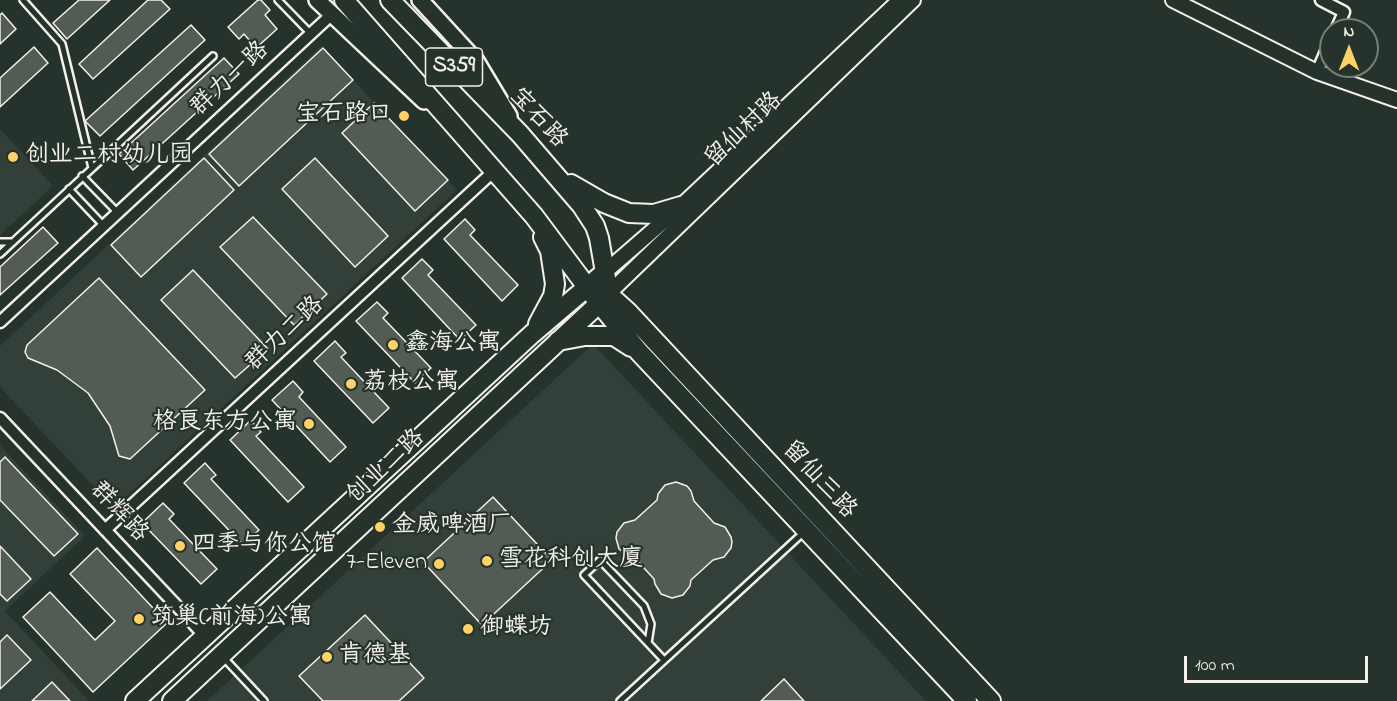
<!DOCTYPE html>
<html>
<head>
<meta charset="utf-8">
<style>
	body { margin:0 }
	#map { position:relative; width:1397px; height:701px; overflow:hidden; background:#26332d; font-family:"Indie Flower",sans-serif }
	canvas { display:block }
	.north { position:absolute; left:1319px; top:18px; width:60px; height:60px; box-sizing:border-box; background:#26332d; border:2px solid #787f78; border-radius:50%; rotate:0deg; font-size:16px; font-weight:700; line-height:24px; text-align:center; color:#f4f1e8 }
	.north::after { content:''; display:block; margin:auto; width:21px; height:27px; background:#ffd166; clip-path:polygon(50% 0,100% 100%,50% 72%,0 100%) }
	.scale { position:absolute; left:1184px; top:656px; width:184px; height:27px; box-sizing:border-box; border:3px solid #f4f1e8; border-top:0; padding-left:8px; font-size:18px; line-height:21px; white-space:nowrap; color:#f4f1e8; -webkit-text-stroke:4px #26332d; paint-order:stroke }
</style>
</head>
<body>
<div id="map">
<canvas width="1397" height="701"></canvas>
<div class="north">N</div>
<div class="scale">100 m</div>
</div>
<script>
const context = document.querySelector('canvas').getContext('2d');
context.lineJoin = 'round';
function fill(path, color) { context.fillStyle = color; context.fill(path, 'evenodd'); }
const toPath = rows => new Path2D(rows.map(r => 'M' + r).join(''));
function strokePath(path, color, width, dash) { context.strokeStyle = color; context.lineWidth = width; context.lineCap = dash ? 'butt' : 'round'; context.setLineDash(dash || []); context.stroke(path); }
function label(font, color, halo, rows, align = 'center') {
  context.font = font + ' "Indie Flower","LXGW WenKai TC",sans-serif'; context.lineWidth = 4.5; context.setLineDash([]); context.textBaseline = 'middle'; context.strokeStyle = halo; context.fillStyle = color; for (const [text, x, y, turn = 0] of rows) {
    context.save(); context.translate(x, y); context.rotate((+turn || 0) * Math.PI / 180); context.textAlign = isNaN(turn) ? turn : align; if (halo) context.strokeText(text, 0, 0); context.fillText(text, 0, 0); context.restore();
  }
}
fill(toPath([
	[321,46,457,190,114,508,0,387,0,346],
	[0,129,53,186,0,235],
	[593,344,926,701,207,701],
	[0,445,85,536,5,611,89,701,0,701]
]), '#333f39');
const building = toPath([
	[79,0,110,0,67,39,53,23,79,0],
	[148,0,161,0,170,9,93,79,79,64,148,0],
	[258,0,261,0,270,10,265,15,277,29,256,48,244,34,239,39,228,27,258,0],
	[2,13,16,29,0,44,0,15,2,13],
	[191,25,205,40,100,136,85,121,191,25],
	[34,47,48,63,0,107,0,78,34,47],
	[323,48,353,80,239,186,209,154,323,48],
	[224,58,239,74,133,170,119,154,224,58],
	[374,103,448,180,415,211,342,133,374,103],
	[204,158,234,190,141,277,111,245,204,158],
	[315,158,388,236,355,267,282,189,315,158],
	[253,217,327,294,294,325,220,247,253,217],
	[465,219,475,230,470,235,518,285,502,301,444,239,465,219],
	[43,227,58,243,0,295,0,267,43,227],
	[422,259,433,270,428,275,476,325,460,340,402,278,422,259],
	[193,270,268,349,235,378,161,300,193,270],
	[99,278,205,390,130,459,119,456,110,426,88,393,57,370,28,358,25,352,27,345,99,278],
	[377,302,388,313,383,318,431,368,415,383,356,321,377,302],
	[335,341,346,353,341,357,389,408,373,423,314,361,335,341],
	[293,381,303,392,299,397,346,447,330,462,272,400,293,381],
	[251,420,261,432,256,436,304,487,288,502,230,440,251,420],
	[5,457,78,534,54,556,0,500,0,462,5,457],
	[205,463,216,475,211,479,259,530,243,545,184,483,205,463],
	[676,482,687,486,691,491,694,501,714,523,725,527,731,537,732,542,731,548,724,557,713,560,691,580,690,586,683,595,672,598,661,594,655,584,654,579,634,557,628,556,619,549,616,538,617,532,624,523,635,520,657,500,658,494,665,485,676,482],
	[493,497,552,560,482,625,423,562,493,497],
	[163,503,174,514,169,519,217,569,201,584,142,523,163,503],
	[0,546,31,579,7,601,0,594,0,546],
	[97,548,167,623,93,692,23,617,50,592,95,640,115,621,70,574,97,548],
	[365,615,424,678,399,701,323,701,299,676,365,615],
	[7,635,31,660,0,689,0,642,7,635],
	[784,679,804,701,761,701,784,679],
	[52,682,70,701,32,701,52,682]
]);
fill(building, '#525c55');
strokePath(building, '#f4f1e8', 1.5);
const service = toPath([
	[23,0,62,44,92,168],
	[278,0,311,34],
	[82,176,118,213],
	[69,189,104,226],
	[0,242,13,242],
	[0,254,213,56],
	[648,643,651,624,644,606,600,560,584,575,664,660],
	[224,658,264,701],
	[620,701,804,532]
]);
const minor = toPath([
	[1321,0,1344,12,1336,30],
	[1317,72,1331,40],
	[0,322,331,15],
	[0,418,205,636],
	[105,530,495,170]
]);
const tertiary = toPath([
	[1173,0,1317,72,1397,100],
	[605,272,681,206,900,0],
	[608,294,913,0]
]);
const secondary = toPath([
	[317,0,424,101],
	[420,0,476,61,509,116]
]);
const primary = toPath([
	[344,0,534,216,599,303,639,352,967,701],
	[390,0,520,134,582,206,595,226,599,238,607,284],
	[571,184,604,203,629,213,654,214,681,206],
	[608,294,628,312,991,701],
	[538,324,553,296,555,284,550,251,543,237],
	[558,341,585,336,614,336,631,347],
	[135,701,532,334,605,272],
	[172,701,607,296]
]);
strokePath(service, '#f4f1e8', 10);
strokePath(minor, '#f4f1e8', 15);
strokePath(tertiary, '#f4f1e8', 18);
strokePath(secondary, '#f4f1e8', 20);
strokePath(primary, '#f4f1e8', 22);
strokePath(service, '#26332d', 5);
strokePath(minor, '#26332d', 10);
strokePath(tertiary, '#26332d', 14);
strokePath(secondary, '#26332d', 15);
strokePath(primary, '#26332d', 18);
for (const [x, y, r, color] of [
	[404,116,6,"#ffd166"],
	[13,157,6,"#ffd166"],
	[393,345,6,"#ffd166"],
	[351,384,6,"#ffd166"],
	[309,424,6,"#ffd166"],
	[380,527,6,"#ffd166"],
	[180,546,6,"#ffd166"],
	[487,561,6,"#ffd166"],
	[439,564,6,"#ffd166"],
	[139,619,6,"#ffd166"],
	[468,629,6,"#ffd166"],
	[327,657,6,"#ffd166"]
]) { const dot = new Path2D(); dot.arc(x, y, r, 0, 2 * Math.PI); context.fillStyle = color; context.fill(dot); strokePath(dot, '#26332d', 2); }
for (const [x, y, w] of [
	[454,67,57]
]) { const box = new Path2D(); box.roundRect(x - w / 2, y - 19, w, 38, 4.5); context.fillStyle = '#26332d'; context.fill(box); strokePath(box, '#f4f1e8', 1.5); }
label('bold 22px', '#f4f1e8', null, [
	["S359",454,67]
]);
label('24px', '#f4f1e8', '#26332d', [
	["群力一路",231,80,-43],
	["宝石路",537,119,47],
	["留仙村路",745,131,-44],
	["群力二路",286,335,-43],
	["创业二路",387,468,-43],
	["留仙三路",818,481,47],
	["群辉路",118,513,47]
]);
label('24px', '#f4f1e8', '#26332d', [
	["宝石路口",392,116,"right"],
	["创业二村幼儿园",25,157],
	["鑫海公寓",405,345],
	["荔枝公寓",363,384],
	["格良东方公寓",297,424,"right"],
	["金威啤酒厂",392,527],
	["四季与你公馆",192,546],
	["雪花科创大廈",499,561],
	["7-Eleven",427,564,"right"],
	["筑巢(前海)公寓",151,619],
	["御蝶坊",480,629],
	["肯德基",339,657]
], 'left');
</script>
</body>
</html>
